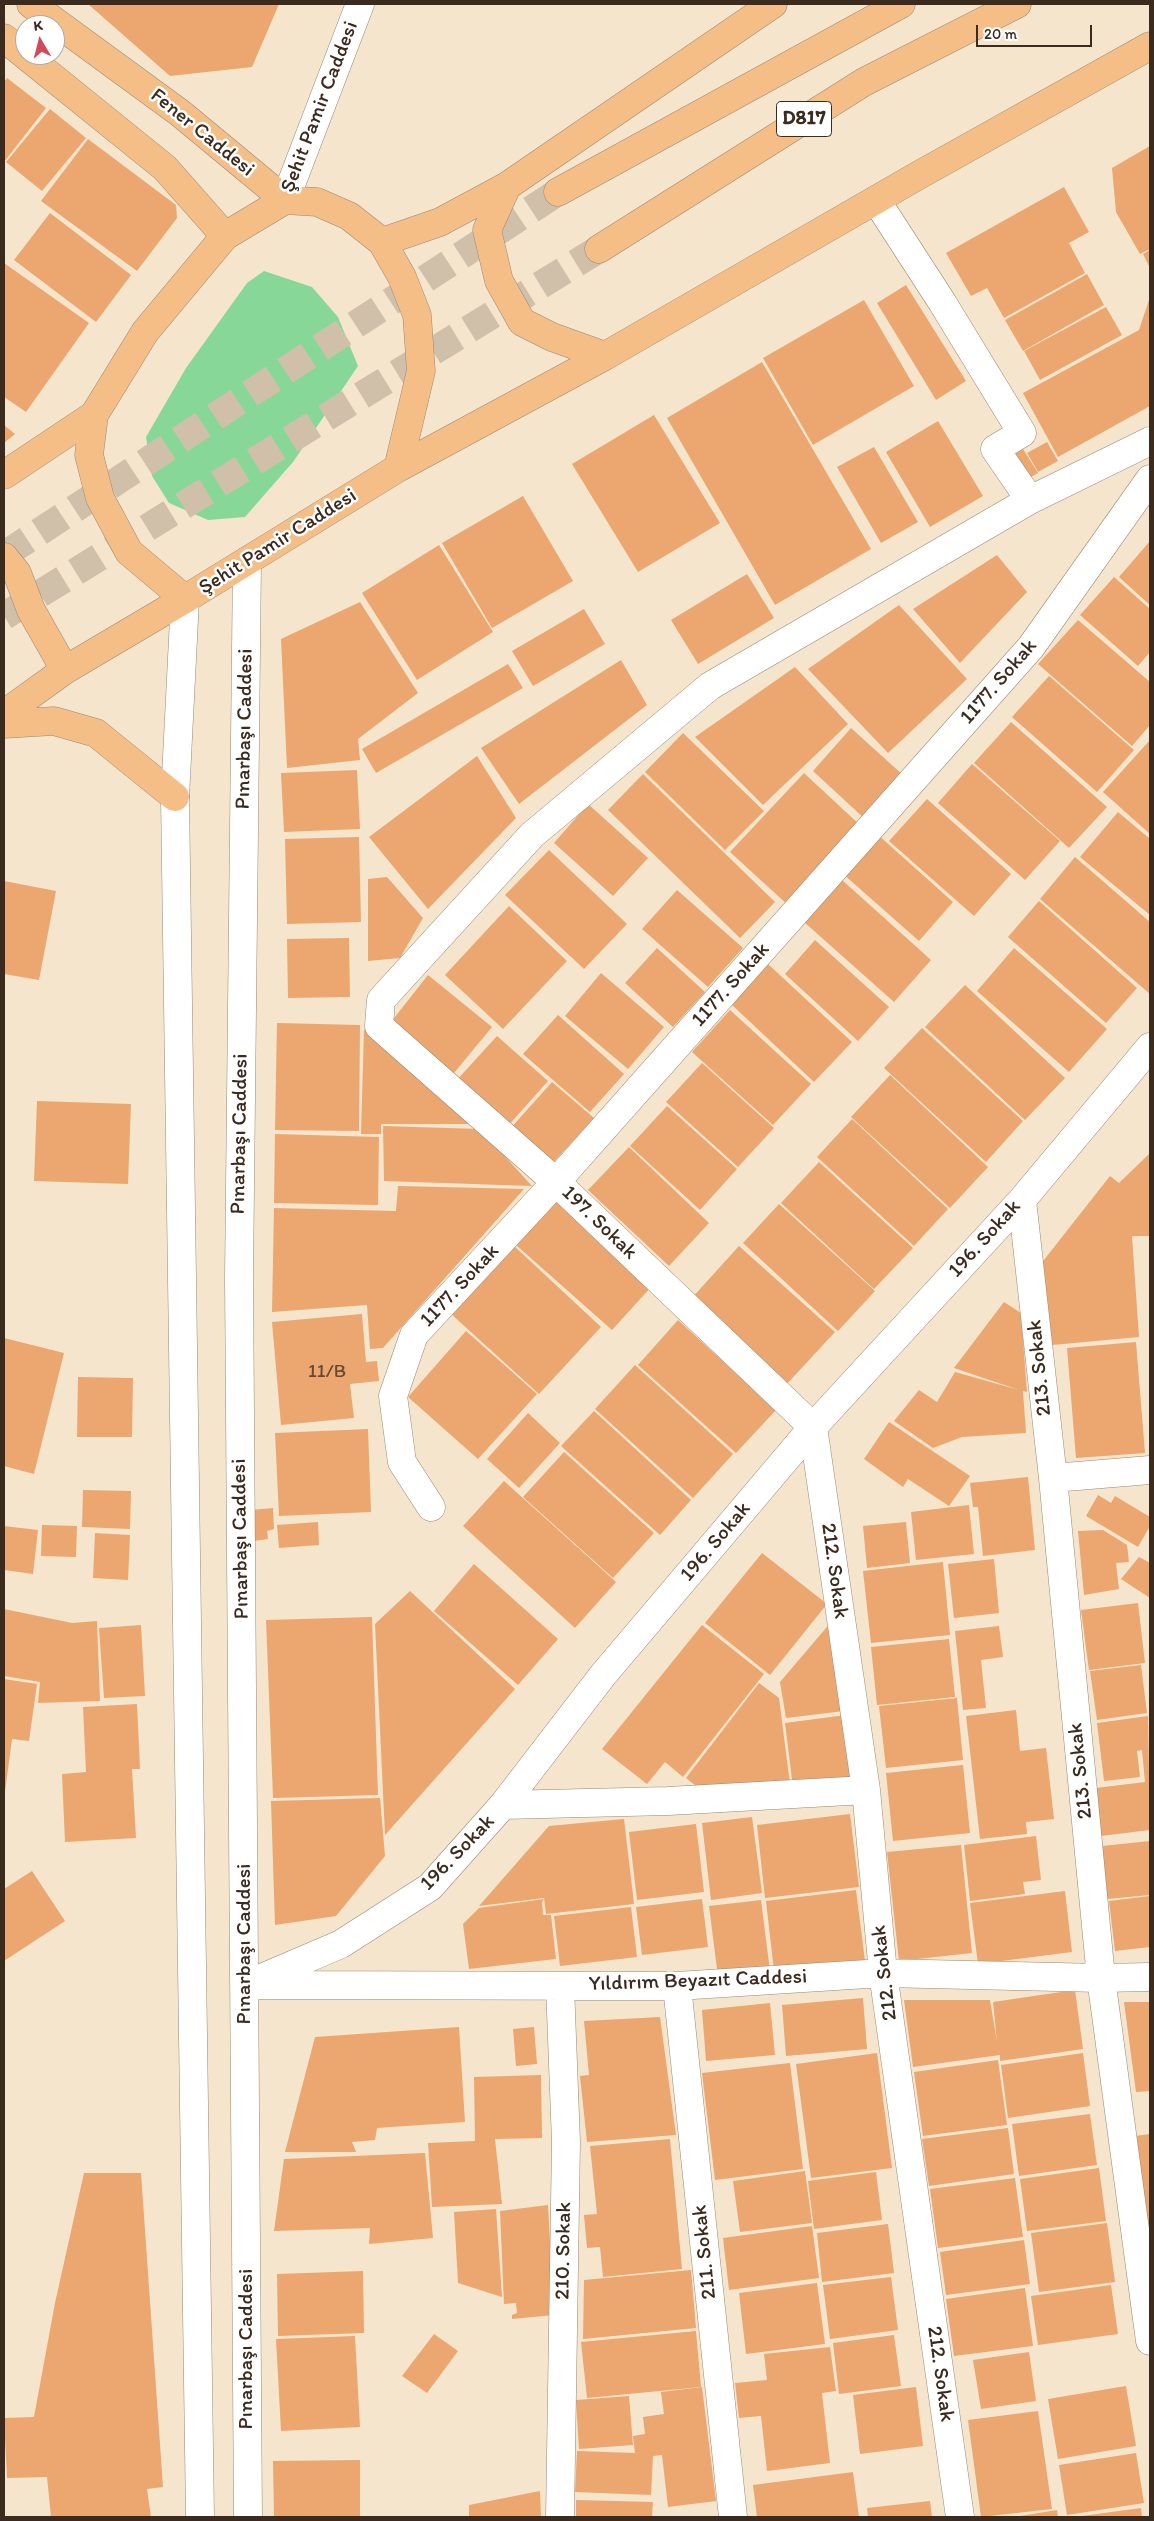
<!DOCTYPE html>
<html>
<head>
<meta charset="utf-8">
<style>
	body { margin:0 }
	#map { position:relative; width:1154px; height:2521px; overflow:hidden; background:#f5e5cd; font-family:Itim,sans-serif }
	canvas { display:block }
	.frame { position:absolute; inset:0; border:5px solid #3b2a1e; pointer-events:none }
	.north { position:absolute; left:15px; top:15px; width:50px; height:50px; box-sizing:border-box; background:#fff; border:1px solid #b1aaa5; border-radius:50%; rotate:352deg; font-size:14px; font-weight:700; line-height:20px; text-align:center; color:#3b2a1e }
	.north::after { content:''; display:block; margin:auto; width:18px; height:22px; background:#d1495b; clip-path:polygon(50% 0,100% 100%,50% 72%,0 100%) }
	.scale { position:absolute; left:976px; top:25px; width:116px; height:22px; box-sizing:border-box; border:2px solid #3b2a1e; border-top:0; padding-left:6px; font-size:15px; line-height:18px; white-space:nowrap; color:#3b2a1e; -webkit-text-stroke:4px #fff; paint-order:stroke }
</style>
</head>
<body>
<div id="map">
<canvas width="1154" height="2521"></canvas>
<div class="frame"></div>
<div class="north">K</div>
<div class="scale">20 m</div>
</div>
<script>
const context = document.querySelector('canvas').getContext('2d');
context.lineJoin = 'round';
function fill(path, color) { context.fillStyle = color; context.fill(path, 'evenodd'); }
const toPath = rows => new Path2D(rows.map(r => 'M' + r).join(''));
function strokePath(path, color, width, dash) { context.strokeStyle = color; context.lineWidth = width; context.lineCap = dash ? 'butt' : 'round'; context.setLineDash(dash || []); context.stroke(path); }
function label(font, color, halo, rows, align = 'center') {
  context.font = font + ' Itim,sans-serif'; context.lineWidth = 5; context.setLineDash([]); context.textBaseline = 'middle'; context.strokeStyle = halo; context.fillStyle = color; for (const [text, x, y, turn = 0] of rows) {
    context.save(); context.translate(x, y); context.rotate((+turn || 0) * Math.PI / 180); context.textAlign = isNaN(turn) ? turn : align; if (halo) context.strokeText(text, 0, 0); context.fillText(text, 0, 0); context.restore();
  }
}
fill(toPath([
	[264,271,312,287,338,317,358,366,293,462,245,517,208,520,169,503,152,476,146,437,186,368,247,283]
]), '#87d898');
fill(toPath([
	[88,4,279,4,252,67,170,76],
	[7,78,46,108,4,162,4,82],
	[50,109,86,138,42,191,6,162],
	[88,139,176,205,177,218,137,271,41,201],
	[1150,146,1150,249,1140,254,1116,212,1112,168],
	[1064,187,1089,232,1069,243,1085,273,1004,318,987,288,971,296,946,253],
	[50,213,131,275,96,322,14,260],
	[1150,250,1150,268,1143,254],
	[4,263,89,323,26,412,4,397],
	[1087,274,1104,305,1023,351,1005,320],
	[906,285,966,381,936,400,877,303],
	[1150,297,1150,406,1058,457,1023,393,1139,330],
	[864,300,914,386,813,445,763,358],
	[1106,307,1122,335,1040,380,1024,351],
	[762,362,871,549,775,605,667,418],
	[654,415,720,523,638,572,572,464],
	[938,421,983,496,930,527,886,452],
	[4,425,15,434,4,443],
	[1047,442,1058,461,1038,472,1027,453],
	[874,447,918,522,881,543,837,467],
	[1023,449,1038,473,1027,479,1013,455],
	[523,496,573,581,492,628,442,543],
	[1150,541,1150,605,1119,577],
	[439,545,493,632,417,680,362,593],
	[997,555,1027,592,960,663,913,609],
	[747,574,774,618,698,664,671,620],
	[1114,577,1150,609,1150,652,1138,666,1080,615],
	[360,602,418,693,358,739,360,760,287,768,281,639],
	[899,605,967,679,888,753,808,669],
	[584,609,605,644,533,686,512,651],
	[1078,620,1150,682,1150,725,1132,746,1038,664],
	[621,660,647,705,519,804,481,748],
	[508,664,523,688,376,773,362,749],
	[795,667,848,724,763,805,695,737],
	[1049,676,1134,750,1097,792,1012,717],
	[1011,722,1107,807,1069,848,974,763],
	[851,728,904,776,865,819,813,771],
	[683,733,764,811,725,850,645,772],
	[1150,740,1150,834,1103,792],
	[477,756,516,818,428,909,369,837],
	[972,764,1060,841,1025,880,938,803],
	[357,770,360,829,284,832,281,773],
	[804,773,862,827,789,906,730,852],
	[643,774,775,902,740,938,608,810],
	[927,799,1011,874,974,916,889,841],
	[588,804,648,858,613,896,554,843],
	[1118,812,1150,839,1150,915,1080,857],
	[877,834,953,902,919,941,842,873],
	[359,837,361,922,287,924,285,839],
	[549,850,627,924,584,969,505,895],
	[1075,857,1150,922,1150,994,1040,899],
	[387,877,423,918,400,958,368,961,368,879],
	[842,880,931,960,894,1002,804,922],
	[4,881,56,891,39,980,4,974],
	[677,890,743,948,708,987,642,929],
	[1039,901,1137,988,1106,1023,1008,937],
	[509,906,567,961,503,1029,445,975],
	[349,938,350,997,288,998,287,939],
	[815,940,889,1007,858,1041,785,974],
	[657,948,705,992,673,1027,625,983],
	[1014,948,1107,1029,1069,1072,977,991],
	[768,964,852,1042,814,1082,731,1004],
	[601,973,664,1027,628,1069,565,1016],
	[428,975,492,1027,454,1073,391,1022],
	[965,985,1065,1078,1025,1120,925,1027],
	[730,1010,811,1084,773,1125,692,1052],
	[558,1015,624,1074,590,1112,523,1054],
	[277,1023,360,1025,359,1131,275,1130],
	[922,1028,1023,1121,986,1162,884,1068],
	[364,1029,405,1061,478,1124,381,1124,381,1134,361,1134],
	[497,1036,548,1081,507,1127,456,1081],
	[702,1063,774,1128,738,1167,666,1102],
	[890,1075,988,1167,950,1208,851,1117],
	[552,1082,594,1118,550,1166,509,1130],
	[37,1101,131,1104,128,1184,34,1181],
	[667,1106,737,1169,700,1210,630,1146],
	[852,1119,948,1209,914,1246,817,1157],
	[383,1126,480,1129,532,1186,384,1181],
	[275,1134,379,1137,378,1205,274,1203],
	[629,1147,709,1223,669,1266,588,1190],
	[1150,1153,1150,1236,1132,1236,1139,1337,1052,1345,1040,1265,1110,1176,1119,1183],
	[819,1162,913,1248,874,1289,781,1203],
	[398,1186,524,1189,383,1348,370,1349,367,1305,272,1312,274,1208,396,1211],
	[557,1200,652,1286,612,1330,516,1245],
	[779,1204,875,1291,838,1331,743,1243],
	[513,1245,601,1327,539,1394,450,1313],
	[739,1246,835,1332,785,1386,691,1299],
	[1004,1302,1021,1313,1027,1392,1023,1391,1026,1433,962,1437,933,1448,894,1421,919,1390,937,1402,955,1372,1019,1390,954,1368],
	[362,1314,366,1362,377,1361,379,1381,350,1384,354,1418,281,1425,272,1322],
	[678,1320,776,1410,736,1453,638,1365],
	[466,1331,537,1394,478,1459,408,1397],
	[4,1338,64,1353,34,1474,4,1466],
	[1136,1342,1145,1453,1076,1458,1067,1348],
	[635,1365,733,1454,693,1498,595,1409],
	[78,1377,133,1378,132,1437,77,1437],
	[594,1411,691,1500,660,1535,561,1446],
	[528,1413,560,1443,519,1488,487,1459],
	[889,1422,970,1476,949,1506,908,1479,903,1487,864,1459],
	[368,1429,371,1512,279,1516,275,1433],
	[564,1452,654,1533,613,1578,523,1497],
	[1028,1477,1035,1550,983,1556,978,1507,973,1507,970,1483],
	[504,1481,616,1582,575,1628,463,1526],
	[83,1490,131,1491,130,1529,82,1527],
	[1098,1495,1111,1503,1115,1496,1150,1517,1150,1526,1138,1547,1086,1516],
	[969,1505,974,1554,916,1560,911,1512],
	[273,1508,274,1529,267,1531,268,1539,254,1541,251,1510],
	[318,1522,319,1545,279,1548,277,1525],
	[906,1522,910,1563,867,1568,863,1526],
	[42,1525,77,1526,76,1557,41,1556],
	[4,1526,38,1530,33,1574,4,1570],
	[1103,1530,1127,1545,1129,1562,1116,1563,1119,1589,1084,1595,1078,1531],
	[95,1533,130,1535,128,1580,93,1578],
	[762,1553,827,1604,770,1675,705,1623],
	[1139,1557,1150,1563,1150,1598,1121,1579],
	[994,1559,999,1613,954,1618,948,1564],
	[943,1562,950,1635,871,1643,863,1571],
	[474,1564,558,1639,518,1685,434,1611],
	[410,1591,515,1689,385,1835,375,1624],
	[1138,1603,1145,1663,1089,1670,1081,1610],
	[4,1609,72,1623,97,1621,100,1701,38,1703,40,1682,4,1676],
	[372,1617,378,1795,273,1798,266,1620],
	[832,1621,844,1711,786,1718,780,1682],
	[141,1625,145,1696,104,1698,99,1628],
	[702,1625,764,1674,683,1777,665,1762,647,1784,602,1749],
	[999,1626,1003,1657,981,1660,986,1708,963,1710,955,1631],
	[949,1639,955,1697,877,1705,871,1647],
	[1141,1665,1147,1713,1097,1720,1090,1671],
	[4,1679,37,1684,29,1741,12,1739,5,1792],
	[759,1683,779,1698,790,1784,705,1793,686,1778],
	[957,1698,963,1760,886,1768,879,1706],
	[137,1704,140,1769,132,1769,136,1838,65,1842,62,1774,86,1772,83,1707],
	[1016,1710,1020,1751,1046,1748,1054,1819,1026,1822,1027,1834,980,1839,966,1716],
	[846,1715,854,1779,793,1787,785,1723],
	[1148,1716,1150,1830,1101,1836,1096,1788,1145,1782,1142,1750,1137,1751,1140,1777,1104,1781,1097,1723],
	[963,1765,970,1833,893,1841,886,1773],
	[380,1798,385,1856,336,1916,275,1925,271,1801],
	[850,1814,859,1887,765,1898,757,1825],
	[752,1817,762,1893,711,1900,702,1823],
	[624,1819,634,1904,546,1914,544,1898,479,1906,549,1826],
	[696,1824,704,1892,637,1900,629,1832],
	[1036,1836,1041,1880,1023,1882,1025,1894,970,1901,964,1845],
	[1150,1841,1150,1895,1107,1899,1102,1846],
	[961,1845,972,1953,899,1961,887,1852],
	[32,1871,65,1921,4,1961,4,1889],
	[856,1890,865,1961,774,1971,766,1901],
	[1065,1891,1072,1952,978,1964,970,1903],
	[1150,1896,1150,1947,1115,1951,1109,1901],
	[544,1899,542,1902,543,1915,551,1915,556,1959,469,1969,463,1924,479,1908],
	[702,1899,708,1947,642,1955,636,1907],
	[761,1900,770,1971,718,1977,709,1906],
	[631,1907,637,1957,560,1966,554,1916],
	[1075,1990,1083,2049,1000,2061,1000,2055,913,2067,904,2000,990,2000,997,2042,993,2002],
	[863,1998,867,2049,786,2056,782,2005],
	[1124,2002,1150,2002,1150,2091,1136,2092],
	[770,2003,775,2055,706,2061,702,2010],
	[660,2017,676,2135,587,2142,580,2076,589,2075,584,2021],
	[459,2027,465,2122,377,2128,375,2140,352,2142,356,2152,285,2152,315,2037],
	[534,2027,537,2064,516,2066,513,2029],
	[877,2053,892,2168,811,2178,796,2064],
	[1083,2053,1090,2106,1008,2118,1001,2065],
	[998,2060,1007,2125,923,2136,914,2072],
	[790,2063,803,2169,715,2180,702,2073],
	[541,2075,542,2138,495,2139,502,2204,432,2207,428,2143,475,2141,474,2077],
	[1090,2114,1097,2165,1019,2176,1012,2124],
	[1008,2128,1014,2174,929,2186,922,2139],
	[1150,2134,1150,2246,1135,2136],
	[670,2139,682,2269,603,2277,600,2247,587,2248,584,2215,597,2214,590,2146],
	[425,2153,433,2238,369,2244,370,2228,274,2231,284,2159],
	[1099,2168,1106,2221,1027,2231,1020,2179],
	[805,2171,812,2223,740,2232,733,2181],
	[876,2172,882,2220,814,2229,808,2181],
	[84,2173,141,2173,163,2487,147,2489,151,2517,51,2517,47,2477,7,2478,4,2418,34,2417,55,2303],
	[1015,2178,1023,2237,938,2248,930,2189],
	[548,2205,554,2315,512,2319,512,2315,517,2313,516,2303,504,2304,500,2211],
	[496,2209,502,2297,458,2283,454,2212],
	[1107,2223,1115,2282,1039,2292,1031,2233],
	[888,2224,894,2273,822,2282,817,2233],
	[812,2226,819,2278,729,2290,723,2238],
	[1024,2240,1030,2284,946,2295,940,2252],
	[691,2270,696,2328,583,2339,584,2280],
	[363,2271,364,2333,278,2336,277,2274],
	[891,2277,898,2330,830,2339,823,2285],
	[817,2283,825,2344,746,2354,739,2293],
	[1111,2285,1118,2334,1038,2345,1031,2296],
	[1025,2288,1033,2346,954,2356,946,2299],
	[696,2331,701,2387,587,2398,581,2342],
	[434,2334,458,2351,427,2393,402,2376],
	[894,2335,901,2386,839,2394,833,2343],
	[355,2336,360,2427,281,2431,276,2339],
	[830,2347,836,2391,822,2393,830,2463,767,2471,761,2416,739,2418,735,2383,767,2380,764,2354],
	[1029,2352,1036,2401,981,2409,973,2360],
	[1126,2386,1136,2446,1058,2459,1048,2399],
	[702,2387,716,2501,668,2507,662,2455,653,2456,651,2495,575,2492,577,2451,635,2453,633,2436,645,2434,643,2417,664,2414,661,2392],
	[916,2387,923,2446,860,2454,853,2395],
	[629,2396,633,2445,579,2449,576,2400],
	[1038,2411,1052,2509,981,2517,968,2420],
	[1136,2453,1144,2503,1067,2515,1059,2465],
	[360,2460,360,2516,274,2516,273,2461],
	[853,2472,859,2517,757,2517,753,2485],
	[540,2491,541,2517,469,2517,469,2505],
	[576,2500,653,2502,652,2517,576,2517],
	[930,2501,932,2517,868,2517,867,2508],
	[1141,2508,1142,2517,1082,2517,1082,2516],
	[1057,2510,1058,2517,1020,2517,1020,2516]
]), '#eca66f');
strokePath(toPath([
	[4,555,558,192],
	[4,616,599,249]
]), '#d0c0aa', 28, [28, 14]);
const minor = toPath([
	[285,200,360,4],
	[876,200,942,302,1022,433,995,449,1030,500],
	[247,561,239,1277,248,2517],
	[185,599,175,797,200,2517],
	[1022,1200,1053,1478,1101,1978,1150,2341],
	[1053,1478,1150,1470],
	[431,1507,402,1462,393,1396,414,1335,556,1182,1031,647,1150,479],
	[503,1805,668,1801,866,1790],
	[245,1985,341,1944,430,1887,503,1805,603,1675,813,1427,1022,1200,1150,1047],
	[257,1985,677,1986,883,1973,1101,1978,1150,1977],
	[560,1986,566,2142,560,2517],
	[677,1986,733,2517],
	[960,2517,883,1973,866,1790,813,1427,556,1182,379,1026,381,1000,532,835,710,686,1030,500,1150,441]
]);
const major = toPath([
	[31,4,180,113,285,200,317,202,349,216,382,242,402,277,417,315,421,371,398,468],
	[4,38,165,168,225,236],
	[507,186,487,230,499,281,522,322,552,337,605,356],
	[285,200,225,236,145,332,94,415,89,455,100,498,129,552,185,599,398,468,605,356,919,175,1150,46],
	[382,242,440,222,507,186,773,4]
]);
const highway = toPath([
	[558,192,901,4],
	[599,249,864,82,1017,4],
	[4,475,94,415],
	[4,557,17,573,31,610,65,670],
	[4,714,65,670,185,599],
	[4,724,54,721,96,733,175,797]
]);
strokePath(minor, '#988876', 29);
strokePath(major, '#988876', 29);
strokePath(highway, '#988876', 29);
strokePath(minor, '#fff', 28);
strokePath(major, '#f6be87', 28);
strokePath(highway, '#f6be87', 28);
label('19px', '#674932', null, [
	["11/B",327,1372]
]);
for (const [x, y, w] of [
	[804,119,55]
]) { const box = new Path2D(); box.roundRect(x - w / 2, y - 17.5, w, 35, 4); context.fillStyle = '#fff'; context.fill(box); strokePath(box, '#3b2a1e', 1); }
label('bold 20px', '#3b2a1e', null, [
	["D817",804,119]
]);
label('21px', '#3b2a1e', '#fff', [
	["Şehit Pamir Caddesi",320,107,-69],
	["Fener Caddesi",202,133,39],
	["Şehit Pamir Caddesi",278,542,-32],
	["1177. Sokak",999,682,-49],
	["Pınarbaşı Caddesi",245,729,-89],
	["1177. Sokak",731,985,-48],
	["Pınarbaşı Caddesi",240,1134,-89],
	["197. Sokak",599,1223,44],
	["196. Sokak",985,1239,-48],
	["1177. Sokak",460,1286,-47],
	["213. Sokak",1040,1368,-96],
	["Pınarbaşı Caddesi",241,1539,-91],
	["196. Sokak",716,1542,-50],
	["212. Sokak",834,1571,82],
	["213. Sokak",1081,1771,-96],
	["196. Sokak",458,1853,-46],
	["Pınarbaşı Caddesi",245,1944,-90],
	["212. Sokak",885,1973,-97],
	["Yıldırım Beyazıt Caddesi",698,1981,-2],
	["210. Sokak",564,2251,-89],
	["211. Sokak",705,2252,-96],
	["Pınarbaşı Caddesi",247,2349,-90],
	["212. Sokak",940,2374,82]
]);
</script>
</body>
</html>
